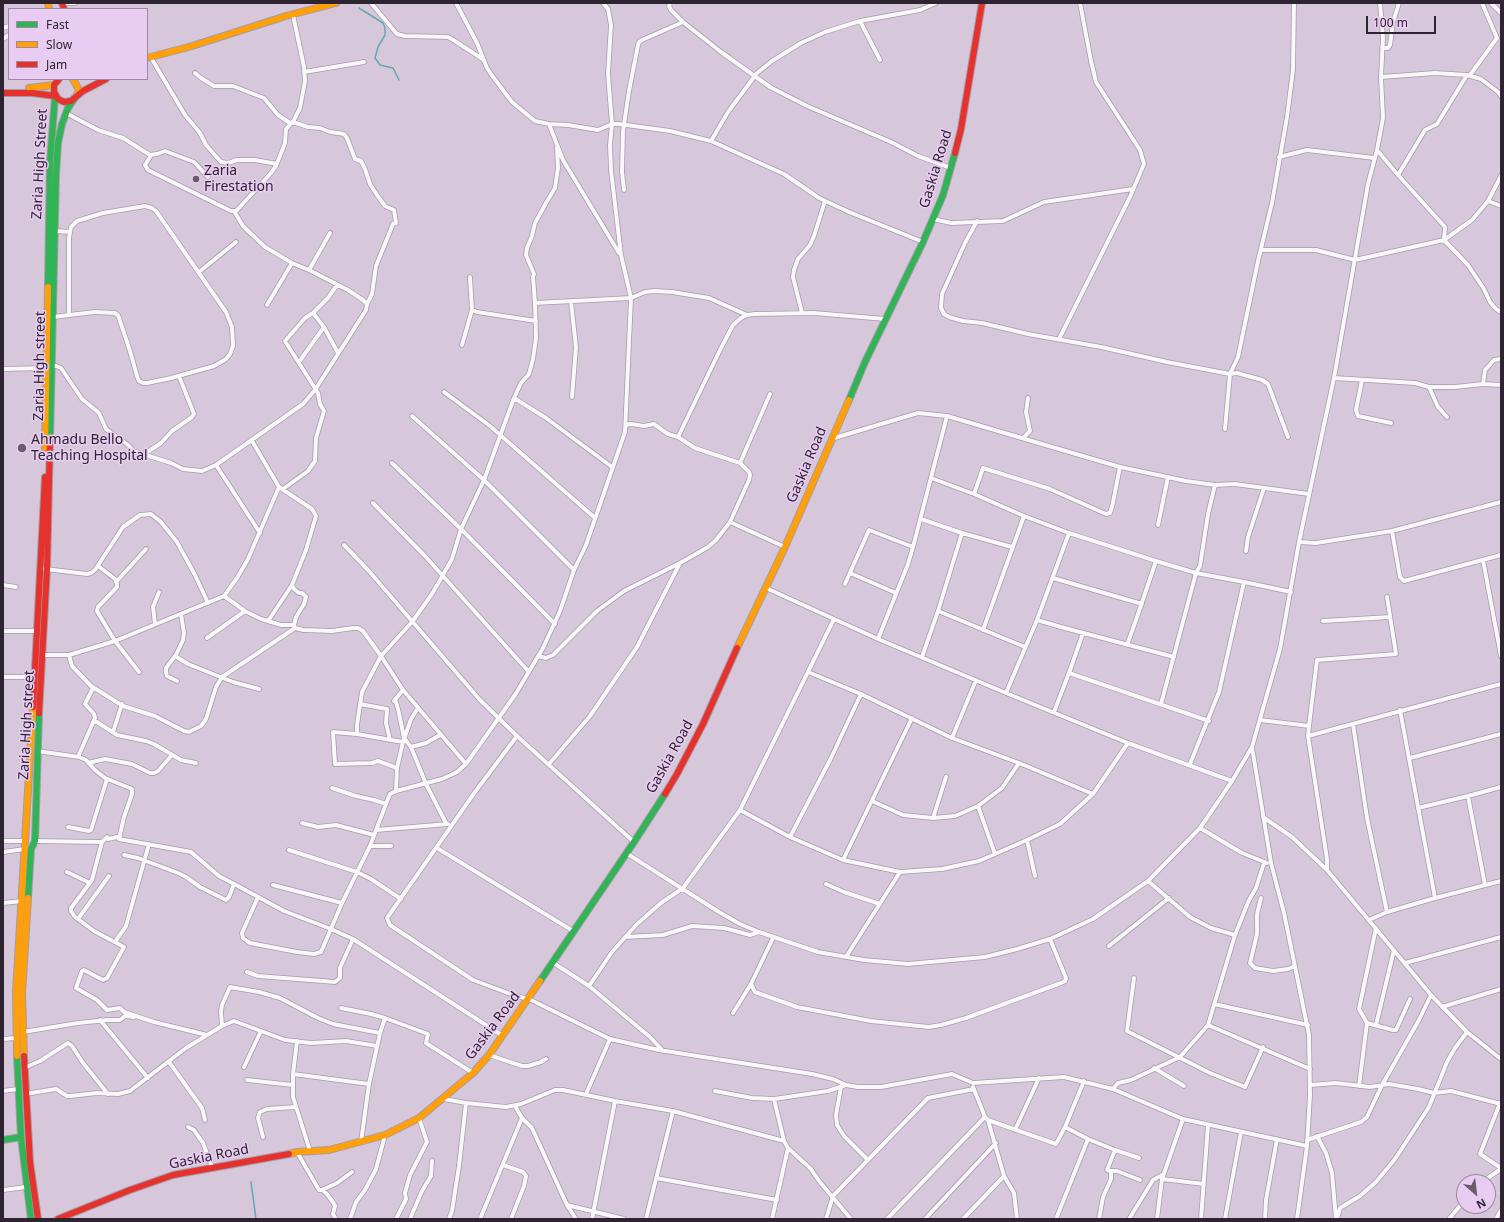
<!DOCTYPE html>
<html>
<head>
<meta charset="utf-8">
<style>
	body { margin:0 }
	#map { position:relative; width:1504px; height:1222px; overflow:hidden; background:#d6c7db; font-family:"Noto Sans",sans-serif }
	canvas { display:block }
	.frame { position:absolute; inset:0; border:4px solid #2e2331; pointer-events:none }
	.legend { position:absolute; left:8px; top:8px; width:140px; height:72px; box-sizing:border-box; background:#e8ccf1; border:1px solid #9e88a4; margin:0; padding:5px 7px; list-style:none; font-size:12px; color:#2e2331 }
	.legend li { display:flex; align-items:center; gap:8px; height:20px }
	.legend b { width:20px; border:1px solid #9e88a4 }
	.north { position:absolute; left:1456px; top:1174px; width:40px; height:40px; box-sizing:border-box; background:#e8ccf1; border:1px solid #9e88a4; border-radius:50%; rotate:152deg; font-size:11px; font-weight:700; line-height:16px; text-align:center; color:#2e2331 }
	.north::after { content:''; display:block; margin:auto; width:14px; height:18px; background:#695c6c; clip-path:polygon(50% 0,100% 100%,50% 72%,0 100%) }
	.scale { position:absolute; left:1366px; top:16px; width:70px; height:18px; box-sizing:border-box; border:2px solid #2e2331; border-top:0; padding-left:5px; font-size:12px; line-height:14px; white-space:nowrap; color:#2e2331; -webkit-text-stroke:3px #e8ccf1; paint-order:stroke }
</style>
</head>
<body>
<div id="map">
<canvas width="1504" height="1222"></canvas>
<div class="frame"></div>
<ul class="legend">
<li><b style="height:5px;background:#30b455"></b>Fast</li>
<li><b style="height:5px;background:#ff9f0a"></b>Slow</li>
<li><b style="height:5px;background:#e5322d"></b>Jam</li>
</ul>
<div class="north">N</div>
<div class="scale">100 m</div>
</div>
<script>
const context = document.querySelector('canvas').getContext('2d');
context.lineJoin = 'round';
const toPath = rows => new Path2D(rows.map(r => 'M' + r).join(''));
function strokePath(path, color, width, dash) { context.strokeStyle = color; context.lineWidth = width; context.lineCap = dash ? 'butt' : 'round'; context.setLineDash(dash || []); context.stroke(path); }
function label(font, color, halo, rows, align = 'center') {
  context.font = font + ' "Noto Sans",sans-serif'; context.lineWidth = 3; context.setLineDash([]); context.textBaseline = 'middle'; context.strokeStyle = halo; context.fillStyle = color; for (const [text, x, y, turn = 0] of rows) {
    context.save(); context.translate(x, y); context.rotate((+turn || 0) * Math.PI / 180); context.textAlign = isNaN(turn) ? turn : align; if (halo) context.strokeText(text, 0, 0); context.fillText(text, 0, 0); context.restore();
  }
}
strokePath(toPath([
	[359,8,383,23,385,28,385,35,378,47,375,58,380,65,393,68,399,80],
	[251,1182,256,1219]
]), '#62a8b0', 1.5);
const street = toPath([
	[62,3,75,3],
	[371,3,397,34,405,36,448,37,455,41,484,60],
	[456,3,477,43,487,68,493,77,512,102,535,121,549,124,568,125,598,130,612,124,619,124,670,131,711,141,784,174,819,198,849,212,923,242],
	[670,3,669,6,671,10,683,22,721,52,770,87,807,106,891,142,918,156,951,168],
	[1491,3,1501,13],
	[860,21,880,60],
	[3,28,9,26],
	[3,39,9,35],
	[1382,48,1388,48,1390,45,1393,22,1399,3],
	[153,61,185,115,200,133,206,145,221,162,228,163,237,160,255,160,277,164],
	[304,72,364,62],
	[1470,75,1497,38,1482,3],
	[1381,77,1435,73,1467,75,1481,79,1498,92,1501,96],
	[66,113,98,130,123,138,150,155,157,154,165,151,194,162,208,177],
	[549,124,563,160,619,253],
	[711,141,728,112,757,73,772,61,801,43,825,32,860,21,920,10,936,3],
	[1377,150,1398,175,1445,227,1444,240,1468,265,1484,289,1490,302,1496,309,1501,312],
	[150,155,150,157,145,165,148,170,231,211,236,211,238,209,271,173,276,166,285,143,286,129,294,120,300,108,305,81,304,67,293,15],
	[1279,157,1307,150,1374,158],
	[1398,175,1425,130,1437,124,1467,75],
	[624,190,622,172,623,131,629,91,638,45,639,42,642,40,683,22],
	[1488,201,1501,206],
	[234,211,243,226,265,247,292,263,309,270,348,290,363,300,367,304],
	[933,219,951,223,1003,221,1044,202,1133,189],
	[977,221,965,243,942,294,941,308,944,314,949,317,963,321,982,323,1028,334,1101,347,1167,362,1230,374,1237,373,1262,380,1268,384,1288,437],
	[55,231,70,232],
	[1261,250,1316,250,1355,260,1444,240,1472,220,1488,201,1501,176],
	[309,270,330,233],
	[199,272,236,242],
	[470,277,472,310,477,312,536,321],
	[571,302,576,347,572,397],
	[535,303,533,277,534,274,526,255,527,248,532,236,535,223,546,203,555,188,558,168,557,148],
	[267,305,292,263],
	[313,313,324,327,338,353],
	[802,313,793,277,794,270,798,259,810,245,814,236,825,201],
	[53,317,69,315,95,312,115,313,118,315,130,351,137,376,139,381,143,383,147,383,171,378,214,366,226,359,230,354,233,346,232,327,226,312,156,211,152,208,145,206,103,213,77,221,71,227,69,238,69,315],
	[1059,339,1130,197,1144,164,1140,150,1096,82,1091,61,1080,3],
	[462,345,472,310],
	[299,362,324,327],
	[52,366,56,366,61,368,82,399,99,413,106,429,128,445,133,451,171,463,183,469,202,471,216,465,303,404,315,390,366,310,367,304,372,294,376,266,393,224,396,223,394,210,385,206,377,195,370,184,365,169,361,161,355,159,347,138,344,134,338,133,330,132,320,128,308,127,296,123,290,123,278,115,264,98,233,86,214,86,201,78,195,73],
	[3,369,46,368],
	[1334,378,1415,383,1429,387,1455,387,1483,384,1501,385],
	[1362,380,1356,410,1358,416,1391,423],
	[1483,384,1485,370,1494,360,1501,359],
	[1429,387,1438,407,1447,417],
	[444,392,490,426,595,518],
	[514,398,546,418,612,467],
	[412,416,484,480,574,570],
	[1225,429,1230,374,1238,357,1258,261,1272,203,1287,117,1293,70,1294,3],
	[678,437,720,350,733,325,741,318,747,315,755,314,814,313,885,319],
	[1023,438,1030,431,1026,412,1028,398],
	[831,439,918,413,947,416,1120,467,1186,481,1215,485,1235,484,1309,494],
	[252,441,279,487,312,509,316,516,306,550,292,585,268,621],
	[143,455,161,443,172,431,192,417,194,414,179,376],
	[392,463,461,529,555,624],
	[740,463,770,394],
	[216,465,260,533],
	[931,478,974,494,1024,516,1069,533,1156,561,1196,573,1244,582,1291,592],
	[283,489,308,471,315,461,316,438,324,411,320,404,318,393,285,341,305,318,313,313,328,298,337,285],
	[974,494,983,468,1050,489,1106,514,1110,513,1112,507,1120,467],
	[373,503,425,556,529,672],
	[921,519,962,533,1012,547],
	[730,522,785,547],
	[1158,525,1168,477],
	[1392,531,1400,577,1404,581,1501,555],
	[1299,542,1316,543,1392,531,1501,502],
	[344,545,368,570,480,700,517,736,634,842],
	[1246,551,1248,537,1264,488],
	[1483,560,1501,656],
	[98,566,115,579,117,584,117,587,98,607,97,611,115,641,139,672],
	[45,569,87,574,91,573,95,570,123,527,140,515,151,514,161,522,177,542,195,575,208,603],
	[850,573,896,593],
	[1053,578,1142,604],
	[117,581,146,549],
	[845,584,869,530,913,547],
	[3,585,16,587],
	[292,585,294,589,299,593,302,593,306,597,304,604,296,617,294,625],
	[766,588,878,639,1006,693,1128,743,1232,781],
	[224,596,245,611,261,619,281,625,294,625],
	[938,611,1025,647],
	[1037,620,1061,627,1174,657],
	[1323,621,1390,617],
	[155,624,153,607,159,592],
	[294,625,295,628,303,630,332,631,353,628,358,628,363,631,381,656,403,690,466,764],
	[983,630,1024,516],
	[3,631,38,631],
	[207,638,245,611],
	[878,639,908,564,913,547,947,416],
	[1127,645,1136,620,1156,561],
	[43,655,69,655,115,641,224,596,237,578,248,559,279,487],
	[69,655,72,666,91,686,123,706,155,716,184,731,189,732,201,726,206,719,216,687,222,677,295,628],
	[175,656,188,664,233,682,259,689],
	[538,656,546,658,553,655,597,611,624,591,680,563,708,547,716,540,730,522,749,480,750,475,749,472,740,463,695,448,678,437,668,434,654,424,644,426,631,424,626,425],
	[922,657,938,611,962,533],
	[808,672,861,694,952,738,1019,763,1093,794],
	[1069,673,1209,721],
	[3,677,35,677],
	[177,681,167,676,166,672,166,668,176,655,183,640,184,633,181,614],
	[403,690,394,701,396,702,399,713,404,738,411,747,426,784,446,823],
	[1006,693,1037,620,1069,533],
	[360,704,387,709,386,723,390,740],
	[1161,704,1196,573,1200,566,1208,514,1215,485],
	[1400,710,1435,898],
	[1054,712,1069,673,1083,633],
	[1260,720,1309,726,1308,736],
	[93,722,97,722,117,735,146,741,154,744,181,760,196,763],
	[1353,724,1367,818,1387,912],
	[1309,726,1317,660,1396,654,1387,597],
	[113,732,122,704],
	[357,734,357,725,362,692,381,656,412,622,432,594,452,559,461,529,484,480,514,398,521,383,529,374,533,359,536,338,535,303,631,298,645,292,655,291,672,292,709,298,747,315],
	[517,736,475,792,387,918,390,925,473,980,516,996,529,999,610,1039,659,1050,812,1074,833,1079,846,1085,858,1087,881,1087,952,1074,973,1083,1064,1077,1113,1089,1183,1119,1307,1146],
	[952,738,976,680],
	[411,747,426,743,440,735],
	[1252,747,1271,863,1284,913,1309,1035,1310,1095,1307,1146,1297,1219],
	[37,751,79,757,86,760,95,770,105,778,132,789,132,794,124,817,119,839],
	[78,757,95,718,94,714,85,704,93,688],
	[1410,758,1501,734],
	[88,763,105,759,132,764,150,773,154,773,158,771,172,755],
	[549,764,590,716,637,647,680,563],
	[1190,764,1219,692,1244,582],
	[397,768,378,761,372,763,335,764,333,732,357,734,403,742],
	[332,788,356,796,374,800,386,804],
	[396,791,442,779,457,772,466,764,515,695,543,648,560,611,574,570,586,545,625,432,631,298,621,255,611,170,610,145,612,124,608,74,611,25,608,9,603,3],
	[1468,796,1485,885],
	[872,801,903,815,933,818,955,816,978,806,1002,788,1019,763],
	[978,806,995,854],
	[1418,808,1468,796,1501,787],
	[740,810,790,837,843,860,900,872,942,869,979,861,1027,840,1060,824,1093,794,1128,743],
	[1263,817,1292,837,1327,870,1431,995,1467,1032,1501,1059],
	[933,818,946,777],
	[302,823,318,827,336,825,374,835],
	[68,827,89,831,91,830,107,779],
	[1200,828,1242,853,1267,863],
	[376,830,448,824],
	[790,837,831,758,861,694],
	[1027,840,1035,876],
	[3,841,26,841],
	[35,841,102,842,107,837,108,839,117,837,119,839,191,852,219,876,238,886,284,911,331,929,353,939,503,1036],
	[102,842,92,880,71,908,71,911,75,917,94,931,124,947,107,978,103,980,84,970,82,971,76,988,97,1000,107,1010,120,1008,124,1012,154,1022,207,1035],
	[370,846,391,846],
	[437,848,573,931],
	[289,850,357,872,371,879,401,899],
	[3,852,25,849],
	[626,853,719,912,740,924,759,932,818,952,864,960,908,964,985,957,1017,949,1050,939,1093,919,1148,881,1200,828,1232,781,1252,747,1280,649,1299,542,1334,378,1368,184,1377,150,1383,118,1381,77,1383,38,1380,3],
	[124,855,138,858,178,873,186,877,200,887,226,900,229,897,234,884],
	[843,860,912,718],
	[1327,870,1327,859,1308,736,1501,684],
	[67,872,90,883],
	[1148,881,1190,917,1211,928,1235,935],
	[826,884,844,892,880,904],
	[273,885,342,903],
	[258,897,242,933,243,938,247,941,250,943,297,952,314,954,321,952,342,903,370,846,386,804,390,794,396,791,397,768,403,742,411,719,418,708],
	[1261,898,1257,914,1257,934,1250,963,1255,968,1273,971,1288,969,1295,966],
	[3,903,22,901],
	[78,919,109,876],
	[1369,920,1387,912,1435,898,1501,881],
	[625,937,663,935,692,926,724,928,750,935,759,932],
	[115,942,126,926,149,844],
	[1109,946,1169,898],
	[846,957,900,872],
	[552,962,589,986],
	[1405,963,1501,937],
	[247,972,258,976,335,982,340,978,340,968,353,939],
	[1134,978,1127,1031,1210,1073,1245,1087,1263,1047],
	[751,984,755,992,797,1007,871,1021,919,1026,929,1027,941,1025,966,1018,1061,983,1065,981,1066,978,1050,939],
	[1214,1004,1308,1025],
	[1442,1007,1501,989],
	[341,1008,371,1014,385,1018,380,1033],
	[733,1013,751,984,773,938],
	[385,1018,428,1034,426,1043,473,1073],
	[100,1020,148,1078],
	[1367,1023,1393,1030,1396,1030,1410,999],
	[1208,1025,1310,1069],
	[1376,1025,1394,950],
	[222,1026,221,1012,222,1005,230,987,259,992,280,998,318,1018,333,1024,380,1033,369,1084,361,1142],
	[23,1032,78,1023,107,1020,120,1020,125,1016,134,1017],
	[3,1039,16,1038],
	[297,1041,293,1074,293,1097,310,1151],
	[663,1051,650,1037,589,986,612,952,637,924,661,903,683,888,740,810,834,619],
	[489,1055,522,1066,528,1066,541,1062,546,1059],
	[169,1062,202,1108,205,1120],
	[244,1067,261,1031],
	[24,1068,40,1061,68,1043,72,1046,83,1063,108,1094],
	[1154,1068,1184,1086],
	[293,1074,369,1084],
	[247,1080,293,1085],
	[1310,1085,1336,1083,1370,1087,1389,1084,1418,1089,1434,1093,1451,1091,1501,1104],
	[1359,1086,1367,1023,1359,1009,1376,928],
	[841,1087,836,1115,837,1125,844,1136,868,1160],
	[973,1087,985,1117,988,1120,1004,1176,1014,1193,1017,1219],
	[1113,1089,1118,1083,1131,1080,1180,1057,1208,1025,1235,935,1249,900,1256,888,1264,863],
	[3,1091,18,1089],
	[715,1091,752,1098,774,1099,828,1091,846,1085],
	[25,1094,56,1089,67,1096,70,1096,97,1093,118,1094,130,1091,186,1048,222,1026,234,1021,285,1040,311,1043,346,1041,377,1046],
	[586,1094,610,1039],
	[444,1099,466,1103,506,1107,521,1104,555,1090,563,1090,615,1101,673,1111,784,1141],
	[774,1099,784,1141,788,1148,811,1169,819,1181,851,1219],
	[1500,1103,1480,1154,1501,1168],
	[515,1106,522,1118,532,1128,567,1205,576,1219],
	[988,1120,1056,1144,1065,1127,1084,1081],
	[188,1127,194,1130,198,1136,203,1143,212,1167],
	[1065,1127,1088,1139,1115,1150,1107,1170,1111,1171,1111,1179,1103,1197,1099,1219],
	[1015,1130,1039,1078],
	[1317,1136,1326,1153,1332,1173,1336,1219],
	[263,1137,258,1118,260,1112,267,1109,295,1107],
	[1307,1140,1361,1122,1367,1117,1382,1085,1419,1020,1431,995],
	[1115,1150,1139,1158],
	[297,1152,319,1190,322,1190,326,1193,333,1202,335,1206,333,1214,336,1219],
	[503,1165,523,1172,526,1176,524,1186,511,1219],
	[1111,1171,1117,1171,1140,1180],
	[656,1178,777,1200],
	[1162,1179,1204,1184],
	[1482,1182,1501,1169],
	[3,1190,26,1187],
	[322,1190,337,1183,352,1172],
	[567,1205,624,1219],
	[350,1219,356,1202,365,1190,376,1169,385,1135],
	[396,1219,406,1199,405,1193,410,1175,427,1142,419,1118],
	[410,1219,422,1191,431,1176,432,1161],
	[449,1219,452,1211,459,1166,466,1103],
	[480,1219,522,1118],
	[592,1219,615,1101],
	[646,1219,673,1111],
	[772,1219,788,1148],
	[826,1219,833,1196,928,1098,974,1089],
	[887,1219,985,1117],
	[925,1219,996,1143],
	[963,1219,1004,1176],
	[1056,1219,1088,1139],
	[1129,1219,1153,1180,1164,1174],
	[1157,1219,1162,1179,1183,1119],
	[1201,1219,1208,1125],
	[1225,1219,1241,1132],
	[1265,1219,1266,1200,1277,1139],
	[1337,1219,1340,1208,1360,1196,1376,1182,1395,1159,1429,1107,1447,1062,1455,1048,1467,1032],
	[1449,1219,1464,1201],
	[1496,1219,1501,1210]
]);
const fast = toPath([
	[48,287,50,162,55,97],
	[849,400,865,362,923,242,943,195,955,153],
	[50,439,56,174,58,143,62,124,68,108,74,99],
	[28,898,31,849,35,841,39,713],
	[540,981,634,842,665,794],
	[17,1056,21,1137,31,1219],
	[3,1140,21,1137]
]);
const slow = toPath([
	[48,3,49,9],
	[147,58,192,46,286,16,336,3],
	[73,79,79,90,76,97],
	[29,88,54,85],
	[45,448,48,287],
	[737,648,785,547,849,400],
	[17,1056,16,992,33,707],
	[24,1056,22,994,28,898],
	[289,1154,297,1152,329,1150,385,1135,419,1118,473,1073,489,1055,540,981]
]);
const jam = toPath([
	[62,3,64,9],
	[59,79,54,85,54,92,58,99,64,102,71,101,83,91,106,79],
	[3,93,32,93,55,96],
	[955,153,961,129,982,3],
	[33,707,45,477],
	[39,713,47,569,50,439],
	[665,794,677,774,703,724,737,648],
	[24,1056,30,1162,38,1219],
	[58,1219,130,1190,173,1175,289,1154]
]);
strokePath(street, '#a69baa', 5.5);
strokePath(fast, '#a69baa', 8);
strokePath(slow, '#a69baa', 8);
strokePath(jam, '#a69baa', 8);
strokePath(street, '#f9f7fa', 4);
strokePath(fast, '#30b455', 6);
strokePath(slow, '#ff9f0a', 6);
strokePath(jam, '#e5322d', 6);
const rail = toPath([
	[1487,1219,1501,1189]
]);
strokePath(rail, '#cdc8ce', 3);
strokePath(rail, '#e8ccf1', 1.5, [4.5]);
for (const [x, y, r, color] of [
	[196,179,4,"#695c6c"],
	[22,448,5,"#695c6c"]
]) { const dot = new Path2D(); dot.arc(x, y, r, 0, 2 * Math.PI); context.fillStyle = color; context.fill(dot); strokePath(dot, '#e8ccf1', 1.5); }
label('14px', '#2e2331', '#e8ccf1', [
	["Zaria High Street",40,164,-87],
	["Gaskia Road",936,169,-73],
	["Zaria High street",40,366,-89],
	["Gaskia Road",807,465,-67],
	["Zaria High street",27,725,-87],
	["Gaskia Road",670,757,-61],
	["Gaskia Road",493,1026,-53],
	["Gaskia Road",209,1157,-11]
]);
label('14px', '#2e2331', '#e8ccf1', [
	["Zaria",204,171],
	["Firestation",204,187],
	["Ahmadu Bello",31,440],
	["Teaching Hospital",31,456]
], 'left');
</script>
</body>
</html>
